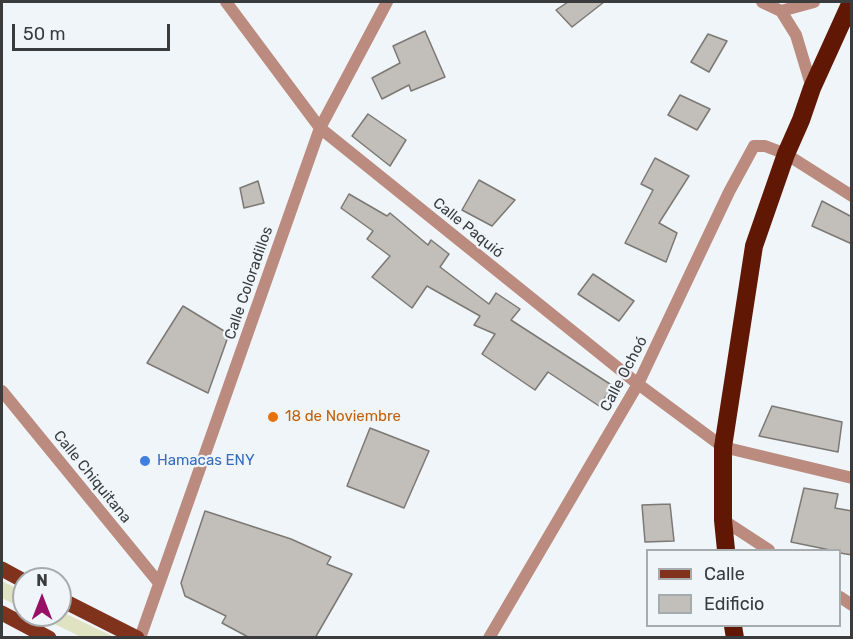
<!DOCTYPE html>
<html>
<head>
<meta charset="utf-8">
<style>
	body { margin:0 }
	#map { position:relative; width:853px; height:639px; overflow:hidden; background:#eff5f9; font-family:Rubik,sans-serif }
	canvas { display:block }
	.frame { position:absolute; inset:0; border:3px solid #393b3d; pointer-events:none }
	.legend { position:absolute; left:646px; top:549px; width:195px; height:78px; box-sizing:border-box; background:#eff5f9; border:2px solid #a6abae; margin:0; padding:8px 10px; list-style:none; font-size:18px; color:#393b3d }
	.legend li { display:flex; align-items:center; gap:12px; height:30px }
	.legend b { width:30px; border:2px solid #a6abae }
	.north { position:absolute; left:12px; top:567px; width:60px; height:60px; box-sizing:border-box; background:#eff5f9; border:2px solid #a6abae; border-radius:50%; rotate:0deg; font-size:16px; font-weight:700; line-height:24px; text-align:center; color:#393b3d }
	.north::after { content:''; display:block; margin:auto; width:21px; height:27px; background:#971065; clip-path:polygon(50% 0,100% 100%,50% 72%,0 100%) }
	.scale { position:absolute; left:12px; top:24px; width:158px; height:27px; box-sizing:border-box; border:3px solid #393b3d; border-top:0; padding-left:8px; font-size:18px; line-height:21px; white-space:nowrap; color:#393b3d; -webkit-text-stroke:4px #eff5f9; paint-order:stroke }
</style>
</head>
<body>
<div id="map">
<canvas width="853" height="639"></canvas>
<div class="frame"></div>
<ul class="legend">
<li><b style="height:8px;background:#80321d"></b>Calle</li>
<li><b style="height:16px;background:#c2beb9"></b>Edificio</li>
</ul>
<div class="north">N</div>
<div class="scale">50 m</div>
</div>
<script>
const context = document.querySelector('canvas').getContext('2d');
context.lineJoin = 'round';
function fill(path, color) { context.fillStyle = color; context.fill(path, 'evenodd'); }
const toPath = rows => new Path2D(rows.map(r => 'M' + r).join(''));
function strokePath(path, color, width, dash) { context.strokeStyle = color; context.lineWidth = width; context.lineCap = dash ? 'butt' : 'round'; context.setLineDash(dash || []); context.stroke(path); }
function label(font, color, halo, rows, align = 'center') {
  context.font = font + ' Rubik,sans-serif'; context.lineWidth = 4.5; context.setLineDash([]); context.textBaseline = 'middle'; context.strokeStyle = halo; context.fillStyle = color; for (const [text, x, y, turn = 0] of rows) {
    context.save(); context.translate(x, y); context.rotate((+turn || 0) * Math.PI / 180); context.textAlign = isNaN(turn) ? turn : align; if (halo) context.strokeText(text, 0, 0); context.fillText(text, 0, 0); context.restore();
  }
}
fill(toPath([
	[2,581,24,592,24,609,2,598],
	[60,611,114,637,81,637,36,615,60,615]
]), '#e0e3c1');
const building = toPath([
	[568,2,604,2,572,27,556,10,568,2],
	[425,31,445,77,411,91,409,85,382,99,372,78,400,63,393,46,425,31],
	[708,34,727,41,709,72,691,62,708,34],
	[680,95,710,109,697,130,668,115,680,95],
	[368,114,406,140,390,166,352,136,368,114],
	[655,158,689,176,659,223,677,233,666,262,625,243,653,190,641,184,655,158],
	[479,180,515,200,492,226,462,210,479,180],
	[258,181,264,203,244,208,240,188,258,181],
	[349,194,387,216,390,213,428,245,431,240,449,254,440,267,489,304,496,293,520,309,511,320,613,386,599,406,548,372,535,390,482,354,495,334,474,325,480,316,427,286,412,308,372,277,390,256,367,239,373,231,341,208,349,194],
	[822,201,852,217,852,244,812,226,822,201],
	[593,274,634,301,619,321,578,294,593,274],
	[183,306,229,334,208,393,147,363,183,306],
	[772,406,842,422,838,452,759,436,772,406],
	[370,428,429,451,404,508,347,486,370,428],
	[804,488,838,494,835,508,852,511,852,555,840,553,840,550,830,550,791,542,804,488],
	[670,504,674,541,645,542,642,505,670,504],
	[205,511,291,539,331,557,327,564,352,574,315,638,250,638,222,623,226,616,185,596,181,583,205,511]
]);
fill(building, '#c2beb9');
strokePath(building, '#7c7873', 1.5);
strokePath(toPath([
	[723,447,852,478]
]), '#ba8b7e', 12);
strokePath(toPath([
	[226,2,320,128,638,384,723,447],
	[762,2,781,11,796,35,812,88],
	[781,11,814,2],
	[2,391,159,583],
	[723,520,769,550],
	[840,597,852,605],
	[140,638,320,128,387,2],
	[489,638,638,384,729,192,754,146,765,146,786,154,852,196]
]), '#ba8b7e', 12);
strokePath(toPath([
	[2,569,24,581],
	[60,599,137,638],
	[2,613,49,638]
]), '#80321d', 15);
strokePath(toPath([
	[726,550,723,520,723,447,754,246,786,154,801,120,812,88,851,2],
	[733,626,735,638]
]), '#601804', 18);
for (const [x, y, r, color] of [
	[273,417,6,"#e8710a"],
	[145,461,6,"#3f7fe0"]
]) { const dot = new Path2D(); dot.arc(x, y, r, 0, 2 * Math.PI); context.fillStyle = color; context.fill(dot); strokePath(dot, '#eff5f9', 2); }
label('15px', '#393b3d', '#eff5f9', [
	["Calle Paquió",468,228,39],
	["Calle Coloradillos",249,283,-71],
	["Calle Ochoó",624,374,-62],
	["Calle Chiquitana",92,477,51]
]);
label('15px', '#c56008', '#eff5f9', [
	["18 de Noviembre",285,417]
], 'left');
label('15px', '#366cbe', '#eff5f9', [
	["Hamacas ENY",157,461]
], 'left');
</script>
</body>
</html>
